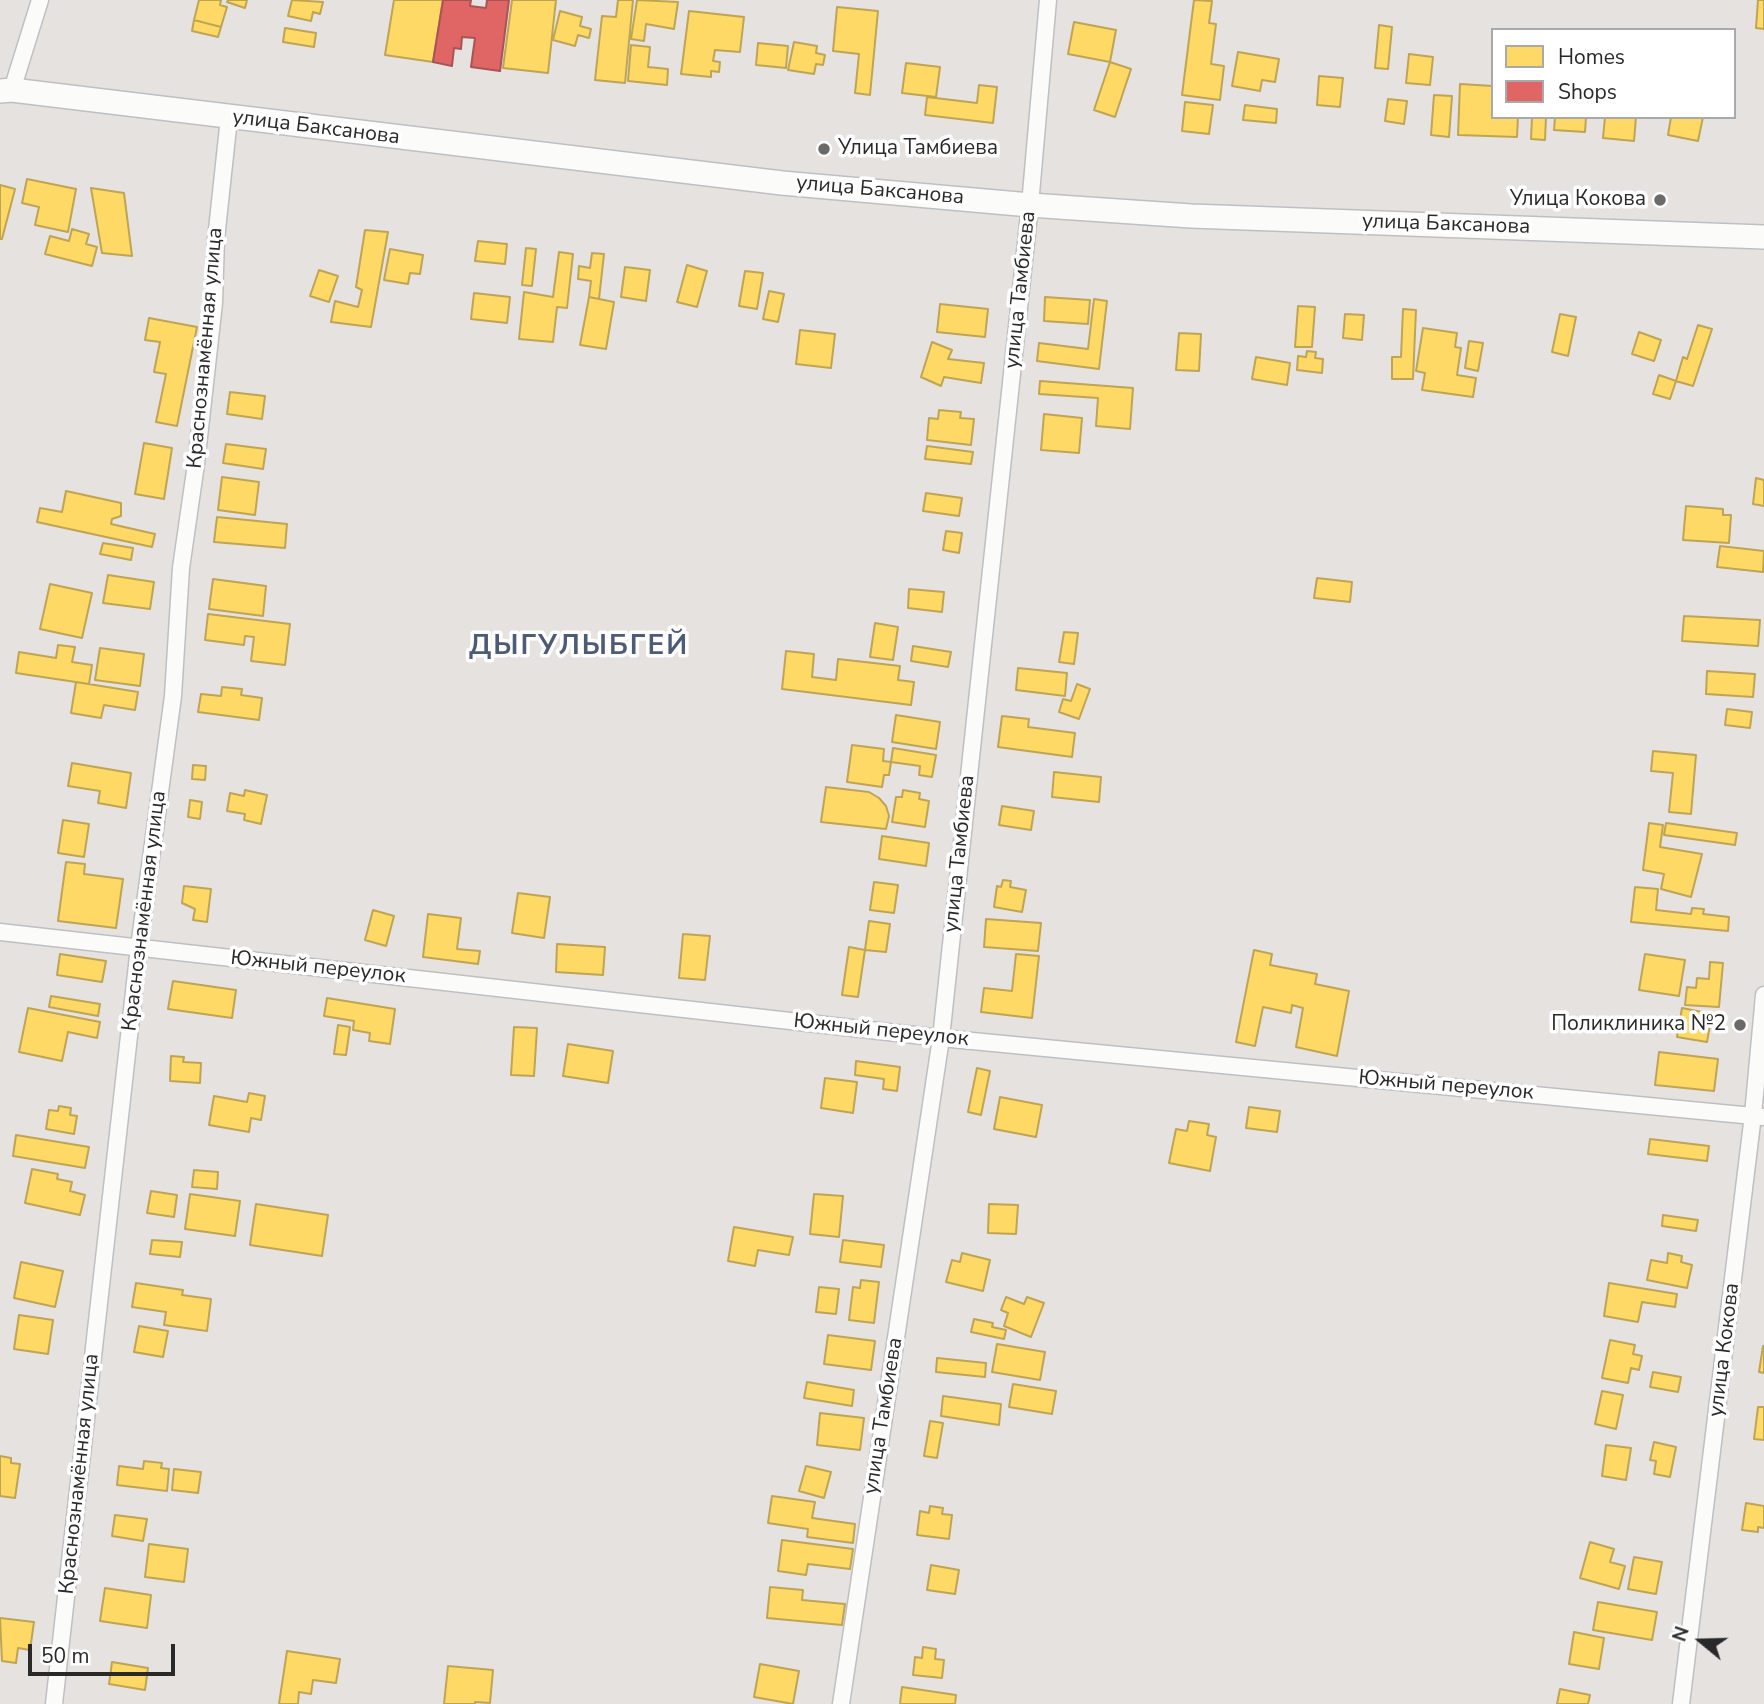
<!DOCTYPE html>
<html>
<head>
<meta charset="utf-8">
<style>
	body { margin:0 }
	#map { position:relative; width:1764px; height:1704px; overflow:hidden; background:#e6e2e0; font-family:"Nunito Sans",sans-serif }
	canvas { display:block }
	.legend { position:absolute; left:1491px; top:28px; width:245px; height:91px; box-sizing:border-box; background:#fff; border:2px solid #a9a9a9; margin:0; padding:9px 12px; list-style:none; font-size:21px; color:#292929 }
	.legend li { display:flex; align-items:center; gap:14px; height:35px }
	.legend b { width:35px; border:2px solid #a9a9a9 }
	.north { position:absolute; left:1666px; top:1606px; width:70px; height:70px; -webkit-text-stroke:5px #fff; paint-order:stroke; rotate:289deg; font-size:19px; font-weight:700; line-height:28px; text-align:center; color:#292929 }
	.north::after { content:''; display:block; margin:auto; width:24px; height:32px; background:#292929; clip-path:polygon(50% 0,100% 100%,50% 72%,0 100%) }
	.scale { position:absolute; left:28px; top:1644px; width:147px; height:32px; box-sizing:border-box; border:4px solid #292929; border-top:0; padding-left:9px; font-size:21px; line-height:24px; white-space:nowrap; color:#292929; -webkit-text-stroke:5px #fff; paint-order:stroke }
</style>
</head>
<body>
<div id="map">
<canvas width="1764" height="1704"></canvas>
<ul class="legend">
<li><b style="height:19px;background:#ffd966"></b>Homes</li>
<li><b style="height:19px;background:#e06666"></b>Shops</li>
</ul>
<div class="north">N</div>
<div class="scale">50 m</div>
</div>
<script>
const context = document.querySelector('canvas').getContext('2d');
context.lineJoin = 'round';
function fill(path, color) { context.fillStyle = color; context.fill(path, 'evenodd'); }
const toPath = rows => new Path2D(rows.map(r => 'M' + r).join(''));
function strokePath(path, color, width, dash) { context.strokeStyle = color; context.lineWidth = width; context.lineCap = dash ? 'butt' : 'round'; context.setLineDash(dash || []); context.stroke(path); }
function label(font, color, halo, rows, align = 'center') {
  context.font = font + ' "Nunito Sans",sans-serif'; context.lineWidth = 7; context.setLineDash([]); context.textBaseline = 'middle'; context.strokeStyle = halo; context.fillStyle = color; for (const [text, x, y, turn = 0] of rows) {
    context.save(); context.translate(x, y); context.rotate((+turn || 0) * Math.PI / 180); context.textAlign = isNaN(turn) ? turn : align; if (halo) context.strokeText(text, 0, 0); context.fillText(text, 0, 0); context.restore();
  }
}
const homes = toPath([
	[199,0,221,0,220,5,227,7,221,27,194,20,199,0],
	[228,0,247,0,245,8,227,2,228,0],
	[292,0,323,2,320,14,313,12,311,21,288,16,292,0],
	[394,0,443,0,433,62,385,55,394,0],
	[512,0,556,0,548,73,503,68,512,0],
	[618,0,633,0,625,83,595,80,602,16,616,17,618,0],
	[637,0,678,2,674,29,646,24,644,41,631,39,637,0],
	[1194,0,1212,1,1209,23,1216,24,1211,64,1224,66,1220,100,1182,95,1194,0],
	[1758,0,1764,0,1764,29,1756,28,1758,0],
	[837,7,878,11,870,95,855,93,859,54,833,51,837,7],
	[560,11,582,17,580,26,591,29,589,38,578,35,575,46,553,40,560,11],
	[689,11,744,17,740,52,715,50,713,61,720,62,719,72,711,71,711,77,681,74,689,11],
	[194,20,221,27,218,37,192,31,194,20],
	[1074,22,1116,30,1110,62,1068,54,1074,22],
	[1379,25,1392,27,1388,69,1375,68,1379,25],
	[285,28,316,33,314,47,283,42,285,28],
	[794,42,817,46,816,53,825,55,823,65,816,64,814,74,788,70,794,42],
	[758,43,788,46,786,68,756,65,758,43],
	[631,45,650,47,648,67,668,69,667,85,628,81,631,45],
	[1238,52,1279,59,1275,82,1262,80,1260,91,1232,86,1238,52],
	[1409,54,1433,57,1430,85,1406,83,1409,54],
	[1110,62,1131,69,1115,117,1094,110,1110,62],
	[906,63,940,67,936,97,902,93,906,63],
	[1319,76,1343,78,1340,107,1317,105,1319,76],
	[1460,84,1493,86,1493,117,1518,117,1517,137,1458,135,1460,84],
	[979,85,997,87,993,123,925,115,927,97,977,103,979,85],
	[1434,95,1452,96,1449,137,1431,135,1434,95],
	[1388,99,1407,101,1404,124,1385,121,1388,99],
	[1185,102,1213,105,1209,134,1182,131,1185,102],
	[1245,105,1277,109,1276,123,1243,120,1245,105],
	[1532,117,1546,117,1545,140,1531,139,1532,117],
	[1555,117,1586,117,1585,132,1554,130,1555,117],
	[1605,117,1636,117,1634,141,1603,138,1605,117],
	[1671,117,1703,117,1698,141,1668,135,1671,117],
	[27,179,76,189,68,232,35,225,39,207,22,203,27,179],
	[0,185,15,189,2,239,0,239,0,185],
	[91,188,124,193,132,256,102,253,91,188],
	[72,229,89,234,86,244,97,247,92,266,45,254,50,236,69,241,72,229],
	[365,230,388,232,371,327,331,322,335,301,358,307,362,290,356,287,365,230],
	[478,241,507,244,505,264,475,261,478,241],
	[526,248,536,249,532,286,522,285,526,248],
	[390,249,423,255,420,274,410,273,408,284,384,280,390,249],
	[559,252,573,254,567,308,557,307,553,342,519,339,524,292,553,297,559,252],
	[592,253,604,254,599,299,589,297,591,281,578,279,579,266,590,268,592,253],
	[687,265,707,271,697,307,677,302,687,265],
	[625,267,650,270,646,301,621,297,625,267],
	[319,270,338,276,329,302,310,296,319,270],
	[745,271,763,273,757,309,739,306,745,271],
	[769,291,784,294,778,322,763,319,769,291],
	[474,293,510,297,507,323,471,319,474,293],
	[589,297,614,302,606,349,580,345,589,297],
	[1045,297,1090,300,1088,324,1044,321,1045,297],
	[1094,299,1107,301,1099,369,1037,361,1039,343,1088,349,1094,299],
	[940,304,988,309,985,337,937,332,940,304],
	[1298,306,1315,307,1312,347,1295,347,1298,306],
	[1403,309,1416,310,1413,379,1392,379,1392,357,1401,357,1403,309],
	[1345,314,1364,315,1362,340,1343,338,1345,314],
	[1560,314,1576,317,1568,356,1552,352,1560,314],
	[149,318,197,327,177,426,156,422,166,374,154,372,160,342,145,340,149,318],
	[1698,325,1712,329,1693,386,1676,381,1683,357,1687,359,1698,325],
	[1423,328,1457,333,1455,347,1461,348,1457,375,1476,378,1473,397,1422,390,1425,373,1416,371,1423,328],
	[800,330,835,334,831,368,796,364,800,330],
	[1639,332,1661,340,1654,361,1632,354,1639,332],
	[1179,333,1201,334,1199,371,1176,370,1179,333],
	[1469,341,1483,343,1478,371,1465,368,1469,341],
	[932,342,952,350,948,359,984,363,981,383,944,377,941,386,921,377,932,342],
	[1307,351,1316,352,1315,358,1323,359,1322,373,1297,370,1298,356,1306,357,1307,351],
	[1256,357,1290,363,1287,385,1252,379,1256,357],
	[1659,375,1676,381,1670,399,1653,394,1659,375],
	[1040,381,1133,388,1130,429,1096,426,1098,398,1039,394,1040,381],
	[230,392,265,396,262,419,227,414,230,392],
	[939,410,961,412,960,418,974,419,971,445,927,440,929,418,938,419,939,410],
	[1044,414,1082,418,1079,453,1041,450,1044,414],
	[144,443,172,448,164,499,135,494,144,443],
	[226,444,266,449,263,469,223,463,226,444],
	[927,446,973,452,971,464,925,459,927,446],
	[222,477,259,482,255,515,218,510,222,477],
	[1756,478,1764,480,1764,506,1753,504,1756,478],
	[66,491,121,503,121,516,112,519,111,524,155,534,152,547,37,522,40,508,62,512,66,491],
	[926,493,962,498,959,516,923,511,926,493],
	[1686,506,1723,509,1723,515,1731,515,1729,543,1683,540,1686,506],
	[217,517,287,524,285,548,214,542,217,517],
	[946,531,962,533,959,553,943,550,946,531],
	[103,543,133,548,131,560,100,554,103,543],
	[1720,546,1764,551,1763,572,1717,567,1720,546],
	[108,575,154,582,150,609,103,603,108,575],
	[1317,578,1352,582,1350,602,1314,598,1317,578],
	[213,579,266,586,263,616,209,609,213,579],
	[50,584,92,593,82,638,40,629,50,584],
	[909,589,944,592,942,612,908,608,909,589],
	[208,614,290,624,285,665,251,661,254,637,245,636,244,645,205,640,208,614],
	[1684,616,1760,620,1758,646,1682,641,1684,616],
	[875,623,898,627,893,660,870,657,875,623],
	[1064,632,1078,633,1074,664,1059,662,1064,632],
	[58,645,75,647,72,662,92,665,89,684,16,673,19,652,56,658,58,645],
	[913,646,951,652,948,667,911,661,913,646],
	[100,648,144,654,140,686,95,680,100,648],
	[786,651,814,654,812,677,836,680,838,659,900,666,898,680,914,682,911,705,782,689,786,651],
	[1018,668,1067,673,1065,696,1016,690,1018,668],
	[1707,671,1755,674,1753,697,1706,694,1707,671],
	[76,682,138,692,135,710,104,705,101,718,71,713,76,682],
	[1077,684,1090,689,1079,719,1059,712,1063,699,1071,701,1077,684],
	[222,687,242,689,241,695,262,698,259,720,198,712,201,694,221,696,222,687],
	[1727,709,1752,712,1750,728,1725,725,1727,709],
	[896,715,940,722,936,749,892,742,896,715],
	[1002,716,1029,719,1028,727,1075,733,1072,757,998,747,1002,716],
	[852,745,884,749,883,761,891,762,889,775,884,775,882,787,847,782,852,745],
	[893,748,936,755,932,777,919,775,920,766,891,762,893,748],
	[1653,751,1696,755,1691,814,1669,812,1673,773,1651,771,1653,751],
	[72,763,131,773,126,808,98,803,100,791,68,786,72,763],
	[193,765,206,766,205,780,192,779,193,765],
	[1054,772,1101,777,1099,802,1052,797,1054,772],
	[826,787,869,792,879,798,886,806,889,816,886,829,821,822,826,787],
	[245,790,267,795,261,824,244,820,245,814,227,811,230,793,244,796,245,790],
	[903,790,920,793,919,799,929,801,925,827,892,822,896,797,902,797,903,790],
	[190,800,202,802,200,819,188,817,190,800],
	[1002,806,1034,811,1031,830,999,825,1002,806],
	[63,820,89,824,84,857,58,853,63,820],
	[1649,823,1663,825,1660,847,1702,854,1691,897,1661,889,1664,874,1643,870,1649,823],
	[1666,823,1737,833,1735,845,1664,835,1666,823],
	[882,836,929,843,926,866,879,859,882,836],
	[66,862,85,864,84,874,123,879,116,928,58,921,66,862],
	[1003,880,1011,881,1010,887,1026,890,1022,912,994,907,997,886,1001,887,1003,880],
	[874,882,898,885,894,913,870,910,874,882],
	[184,886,211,889,207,922,193,920,195,909,182,903,184,886],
	[1635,887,1658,889,1656,910,1691,914,1692,908,1704,909,1703,914,1729,917,1728,931,1631,922,1635,887],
	[518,893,550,897,544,938,512,933,518,893],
	[373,910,394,916,386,946,365,940,373,910],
	[428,914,461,918,457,949,480,951,478,964,423,957,428,914],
	[986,919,1041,923,1038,951,984,947,986,919],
	[869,921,890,924,886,952,865,950,869,921],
	[683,934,710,936,705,980,679,978,683,934],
	[557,944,605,947,603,975,556,972,557,944],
	[849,947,865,950,858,997,842,995,849,947],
	[1254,950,1272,954,1270,965,1317,974,1315,984,1349,991,1337,1056,1296,1047,1303,1008,1292,1005,1291,1013,1263,1007,1255,1046,1236,1042,1254,950],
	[60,954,106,961,102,982,57,975,60,954],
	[1016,954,1039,956,1032,1018,981,1012,984,988,1012,991,1016,954],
	[1645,954,1685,960,1679,996,1639,990,1645,954],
	[1710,962,1723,963,1719,1007,1685,1005,1687,987,1696,988,1697,978,1709,979,1710,962],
	[173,981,236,990,232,1018,168,1009,173,981],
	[51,996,100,1004,98,1016,49,1007,51,996],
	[327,998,395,1009,390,1044,369,1041,370,1033,353,1030,354,1021,324,1016,327,998],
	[28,1008,100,1022,97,1038,68,1032,62,1061,19,1052,28,1008],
	[1682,1008,1712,1014,1707,1042,1677,1037,1682,1008],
	[338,1025,350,1027,346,1055,334,1054,338,1025],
	[514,1027,537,1028,534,1076,511,1075,514,1027],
	[568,1044,613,1051,608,1083,563,1076,568,1044],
	[1659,1052,1718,1059,1714,1091,1655,1085,1659,1052],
	[171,1056,184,1057,183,1062,201,1063,200,1083,170,1081,171,1056],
	[856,1061,900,1067,897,1091,883,1089,884,1079,855,1075,856,1061],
	[977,1068,990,1071,981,1115,968,1112,977,1068],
	[825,1078,857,1082,853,1113,821,1108,825,1078],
	[249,1093,265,1096,261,1120,251,1118,249,1132,209,1125,214,1096,247,1102,249,1093],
	[1000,1097,1042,1105,1036,1137,994,1129,1000,1097],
	[59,1106,71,1108,70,1115,77,1116,74,1134,46,1129,49,1110,58,1111,59,1106],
	[1249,1107,1280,1111,1277,1132,1246,1128,1249,1107],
	[1189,1121,1209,1124,1207,1135,1216,1137,1210,1171,1169,1163,1176,1129,1187,1131,1189,1121],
	[16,1135,89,1147,85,1168,13,1156,16,1135],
	[1650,1139,1709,1146,1707,1161,1648,1154,1650,1139],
	[32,1169,58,1174,57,1179,72,1182,70,1191,85,1195,80,1215,25,1203,32,1169],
	[194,1170,218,1172,217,1189,192,1187,194,1170],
	[151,1191,177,1195,174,1217,147,1213,151,1191],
	[190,1194,240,1201,235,1236,185,1229,190,1194],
	[814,1194,843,1196,839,1237,810,1234,814,1194],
	[256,1204,328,1215,322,1256,250,1245,256,1204],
	[989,1204,1018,1205,1016,1234,988,1233,989,1204],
	[1663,1215,1698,1220,1696,1231,1662,1226,1663,1215],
	[734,1227,793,1237,789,1255,758,1250,755,1266,728,1261,734,1227],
	[152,1240,182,1242,180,1257,150,1254,152,1240],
	[843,1240,884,1245,881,1267,840,1262,843,1240],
	[962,1253,990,1260,983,1291,946,1282,952,1260,960,1262,962,1253],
	[1668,1253,1682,1256,1681,1262,1692,1265,1687,1288,1647,1280,1651,1260,1667,1263,1668,1253],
	[21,1262,63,1271,55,1307,14,1298,21,1262],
	[861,1280,879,1282,874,1323,849,1320,853,1287,860,1288,861,1280],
	[136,1283,183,1290,182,1295,211,1299,207,1331,164,1325,166,1312,132,1307,136,1283],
	[1609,1283,1677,1294,1675,1307,1642,1302,1638,1322,1604,1316,1609,1283],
	[819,1287,839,1289,836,1314,816,1312,819,1287],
	[1006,1297,1024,1304,1027,1297,1044,1303,1031,1337,1004,1326,1008,1313,1001,1310,1006,1297],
	[19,1315,53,1320,48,1354,14,1349,19,1315],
	[974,1319,993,1323,992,1327,1006,1330,1004,1339,971,1332,974,1319],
	[139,1326,168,1331,163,1357,134,1352,139,1326],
	[828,1335,875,1341,871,1370,824,1364,828,1335],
	[1610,1340,1635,1345,1633,1354,1642,1356,1639,1370,1631,1368,1628,1383,1602,1378,1610,1340],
	[997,1344,1045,1352,1040,1380,992,1372,997,1344],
	[1763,1346,1764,1346,1764,1373,1759,1372,1763,1346],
	[937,1358,986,1363,985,1377,936,1372,937,1358],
	[1653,1372,1681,1377,1678,1392,1650,1387,1653,1372],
	[807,1382,854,1390,852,1406,804,1398,807,1382],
	[1013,1384,1056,1391,1052,1414,1009,1407,1013,1384],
	[1602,1391,1623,1395,1616,1429,1595,1424,1602,1391],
	[943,1396,1001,1404,999,1425,941,1416,943,1396],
	[1758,1407,1764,1407,1764,1440,1754,1439,1758,1407],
	[820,1413,864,1418,860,1450,817,1445,820,1413],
	[930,1421,943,1423,937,1458,924,1456,930,1421],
	[1654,1442,1676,1447,1670,1477,1654,1474,1656,1461,1650,1460,1654,1442],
	[1606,1445,1631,1448,1626,1480,1602,1476,1606,1445],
	[0,1456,11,1458,11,1463,20,1464,15,1498,0,1496,0,1456],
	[144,1461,162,1463,161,1468,169,1469,167,1491,117,1485,119,1466,143,1469,144,1461],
	[806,1466,831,1472,824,1498,799,1491,806,1466],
	[174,1469,201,1472,198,1493,172,1490,174,1469],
	[772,1496,815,1502,812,1518,855,1524,853,1543,807,1537,808,1529,768,1523,772,1496],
	[1746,1503,1764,1506,1764,1528,1758,1527,1758,1532,1742,1530,1746,1503],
	[930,1506,943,1508,942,1514,952,1515,949,1539,917,1535,920,1511,929,1513,930,1506],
	[115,1515,147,1519,143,1541,112,1536,115,1515],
	[782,1540,853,1549,850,1569,808,1564,806,1575,778,1571,782,1540],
	[1590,1542,1614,1549,1610,1562,1625,1566,1619,1589,1580,1578,1590,1542],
	[149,1544,188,1549,184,1582,145,1577,149,1544],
	[1634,1557,1662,1562,1656,1594,1628,1589,1634,1557],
	[931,1565,959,1570,955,1594,927,1590,931,1565],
	[770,1587,803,1590,802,1600,845,1604,842,1625,767,1618,770,1587],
	[105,1588,151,1595,147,1628,100,1621,105,1588],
	[1598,1602,1657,1612,1652,1640,1593,1630,1598,1602],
	[0,1618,34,1622,30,1650,18,1648,16,1663,2,1661,0,1618],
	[1574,1632,1604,1638,1599,1669,1569,1664,1574,1632],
	[923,1647,936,1649,935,1659,944,1660,942,1678,913,1675,915,1657,922,1658,923,1647],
	[287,1651,340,1659,336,1683,313,1680,311,1694,299,1692,298,1704,279,1704,287,1651],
	[112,1662,148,1668,145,1690,109,1684,112,1662],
	[760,1664,799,1671,793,1704,754,1697,760,1664],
	[448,1666,493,1670,490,1703,475,1702,475,1704,444,1704,448,1666],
	[902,1687,956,1695,955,1704,900,1704,902,1687],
	[1560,1689,1590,1695,1588,1704,1557,1704,1560,1689]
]);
fill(homes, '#ffd966');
strokePath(homes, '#bfa454', 2);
const shops = toPath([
	[443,0,471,0,470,6,486,8,487,0,509,0,500,71,471,67,475,38,462,37,461,49,454,48,452,66,433,62,443,0]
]);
fill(shops, '#e06666');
strokePath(shops, '#a95454', 2);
const minor = toPath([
	[12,90,40,0],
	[0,932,941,1038,1764,1117],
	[54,1704,139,947,173,696,181,568,196,464,214,303,216,239,229,118],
	[841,1704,941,1038,1030,205,1048,0],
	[1681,1704,1753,1115,1764,995]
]);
const secondary = toPath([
	[0,91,12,90,782,183,1030,205,1191,216,1764,237]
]);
strokePath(minor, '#c0bfc0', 19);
strokePath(secondary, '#c0bfc0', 26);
strokePath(minor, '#fbfbfa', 16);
strokePath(secondary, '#fbfbfa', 23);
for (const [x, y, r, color] of [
	[824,149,7,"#6b6a69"],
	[1660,200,7,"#6b6a69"],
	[1740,1025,7,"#6b6a69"]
]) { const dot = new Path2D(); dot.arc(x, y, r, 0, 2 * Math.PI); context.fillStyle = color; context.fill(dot); strokePath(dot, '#fff', 2.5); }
label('21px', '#292929', '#fff', [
	["улица Баксанова",316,128,7],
	["улица Баксанова",880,191,5],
	["улица Баксанова",1446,225,2],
	["улица Тамбиева",1021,290,-84],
	["Краснознамённая улица",206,348,-85],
	["улица Тамбиева",960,854,-84],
	["Краснознамённая улица",145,911,-83],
	["Южный переулок",318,968,6],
	["Южный переулок",881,1031,6],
	["Южный переулок",1446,1086,5],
	["улица Кокова",1725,1350,-83],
	["улица Тамбиева",884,1416,-81],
	["Краснознамённая улица",80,1474,-84]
]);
label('21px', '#292929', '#fff', [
	["Улица Тамбиева",838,149,"left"],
	["Улица Кокова",1646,200],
	["Поликлиника №2",1726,1025]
], 'right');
context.letterSpacing = '2px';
label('bold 28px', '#4d5b75', '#fff', [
	["ДЫГУЛЫБГЕЙ",579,647]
]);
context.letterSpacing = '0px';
</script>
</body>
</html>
